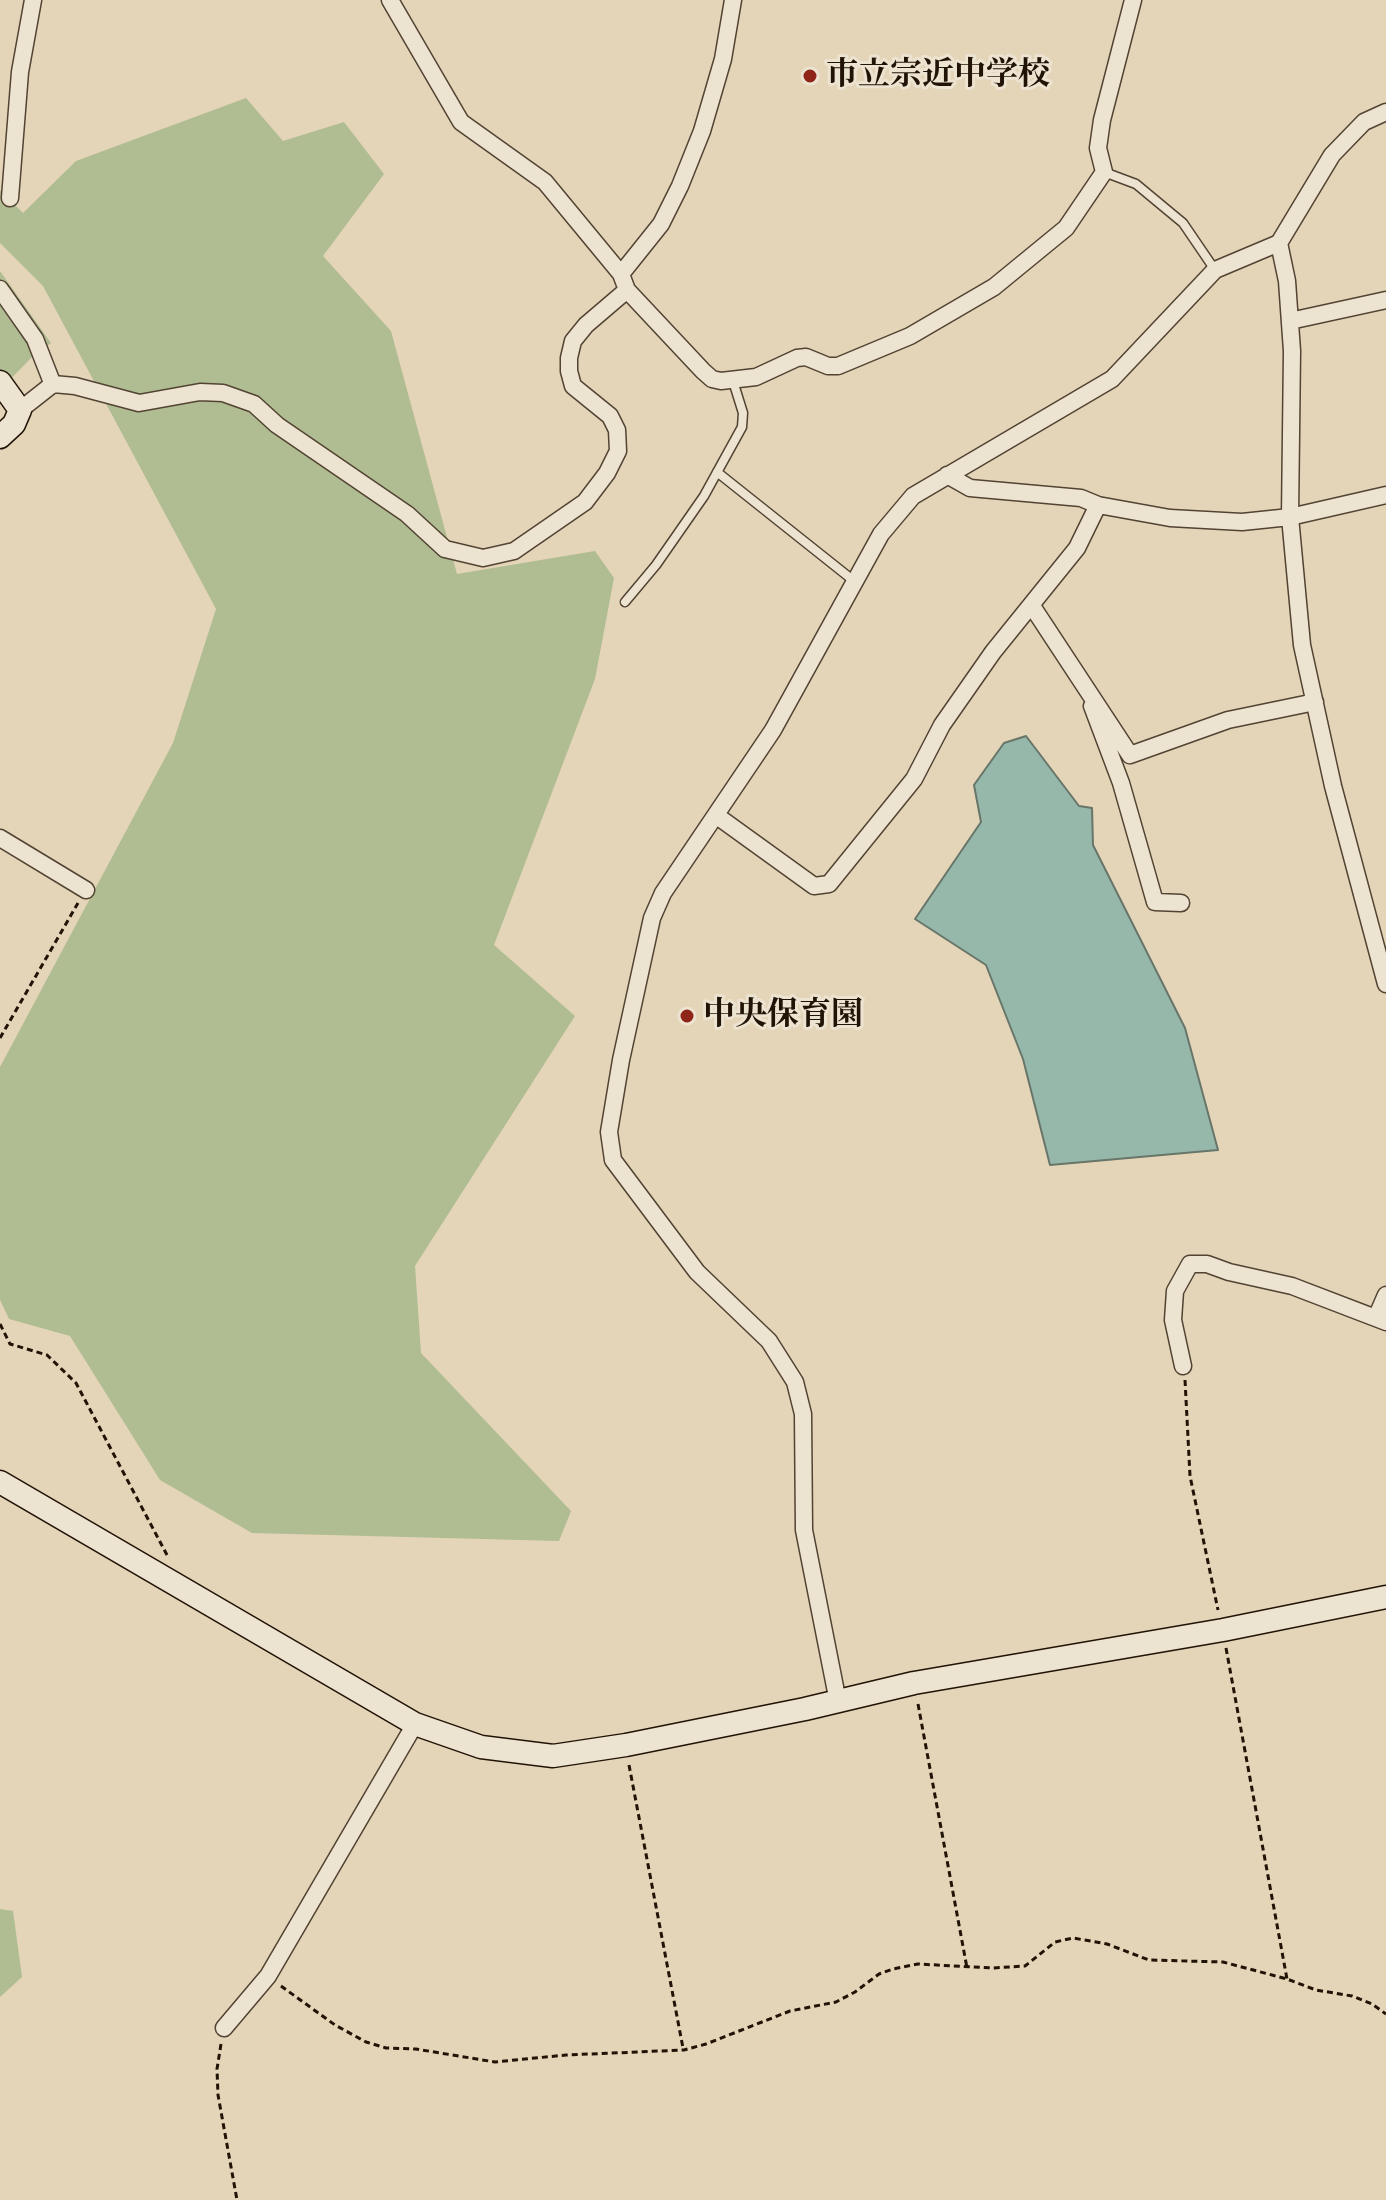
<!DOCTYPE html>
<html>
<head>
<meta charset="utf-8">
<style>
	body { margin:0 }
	canvas { display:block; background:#e4d4b8 }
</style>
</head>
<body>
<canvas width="1386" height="2200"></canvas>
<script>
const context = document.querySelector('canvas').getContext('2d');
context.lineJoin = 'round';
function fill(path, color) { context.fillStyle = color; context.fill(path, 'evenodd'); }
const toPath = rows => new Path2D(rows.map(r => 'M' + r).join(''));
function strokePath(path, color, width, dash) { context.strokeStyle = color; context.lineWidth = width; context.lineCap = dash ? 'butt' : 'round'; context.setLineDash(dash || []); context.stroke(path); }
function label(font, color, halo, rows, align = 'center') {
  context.font = font + ' "IM FELL Great Primer","Noto Serif JP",serif'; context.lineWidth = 6; context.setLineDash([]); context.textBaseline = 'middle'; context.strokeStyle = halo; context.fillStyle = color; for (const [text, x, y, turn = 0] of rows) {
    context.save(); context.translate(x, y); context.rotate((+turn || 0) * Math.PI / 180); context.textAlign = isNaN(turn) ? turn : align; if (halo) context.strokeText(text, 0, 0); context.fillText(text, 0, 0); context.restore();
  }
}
fill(toPath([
	[246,98,283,141,344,122,384,174,323,256,391,331,457,574,595,551,614,578,595,679,494,945,575,1016,415,1266,421,1353,571,1511,559,1541,252,1533,160,1480,70,1336,9,1319,0,1300,0,1067,173,743,216,609,43,286,0,243,0,190,23,213,76,161],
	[0,271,51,343,33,356,0,390],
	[0,1909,13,1911,22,1977,0,1997]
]), '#b0bd92');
const water = toPath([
	[1026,736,1079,806,1092,808,1093,845,1185,1028,1218,1150,1050,1165,1023,1059,986,965,915,919,981,822,974,785,1004,743,1026,736]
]);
fill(water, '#96b8ab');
strokePath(water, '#677669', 2);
const lane = toPath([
	[1104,172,1136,184,1183,223,1215,270],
	[717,472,854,581],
	[625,602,656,565,704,496,742,427,743,413,733,381]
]);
const street = toPath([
	[390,0,461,122,545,182,621,274,627,290,703,371,712,379,721,381,756,377,797,358,806,357,828,366,838,366,910,336,994,287,1066,228,1104,172,1098,148,1102,120,1133,0],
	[10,198,20,72,33,0],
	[1279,243,1287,281,1292,351,1290,517,1302,645,1333,786,1386,984],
	[621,274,661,224,680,186,702,131,723,59,733,0],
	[0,289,35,339,53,385],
	[1290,321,1386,300],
	[20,410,53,384,75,386,139,403,200,392,223,393,254,404,277,425,407,514,445,549,483,558,514,551,585,502,607,473,618,451,617,430,610,416,573,386,569,371,569,358,573,341,586,325,627,290],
	[947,475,970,488,1081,498,1098,505,1170,518,1242,522,1290,517,1386,495],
	[1032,606,1130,755,1228,720,1315,702],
	[1092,706,1121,783,1155,902,1181,903],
	[717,816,814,886,829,884,914,779,942,725,993,652,1077,548,1098,505],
	[0,838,86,890],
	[1376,1318,1386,1295],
	[1183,1366,1173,1320,1175,1291,1190,1264,1207,1264,1229,1272,1292,1286,1386,1322],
	[838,1702,804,1530,803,1414,795,1382,769,1341,697,1272,613,1160,609,1132,621,1060,652,918,663,893,773,730,881,534,913,496,1112,379,1215,270,1279,243,1332,155,1364,122,1386,112],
	[224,2028,268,1976,415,1724]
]);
const secondary = toPath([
	[0,382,20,410,14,424,0,437],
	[0,1482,415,1724,481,1747,553,1756,626,1745,805,1709,914,1683,1223,1630,1386,1597]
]);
strokePath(lane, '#524332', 11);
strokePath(street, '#524332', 19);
strokePath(secondary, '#211305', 25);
strokePath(toPath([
	[0,1038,78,903],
	[0,1324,10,1344,47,1355,76,1383,167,1555],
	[1185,1380,1190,1476,1218,1610],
	[1226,1648,1287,1979],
	[918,1704,967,1968],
	[629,1765,683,2048],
	[281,1986,335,2025,366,2042,386,2048,416,2049,495,2062,566,2055,684,2050,706,2044,790,2011,836,2002,855,1992,879,1974,893,1969,918,1964,993,1968,1025,1966,1055,1942,1073,1938,1107,1944,1149,1960,1223,1962,1287,1979,1316,1990,1352,1996,1372,2004,1386,2014],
	[221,2044,217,2069,218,2095,237,2200]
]), '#211305', 3, [6, 4]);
strokePath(lane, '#ede3d1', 8);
strokePath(street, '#ede3d1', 16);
strokePath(secondary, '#ede3d1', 22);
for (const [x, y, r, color] of [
	[810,76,8,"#8f2418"],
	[687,1016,8,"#8f2418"]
]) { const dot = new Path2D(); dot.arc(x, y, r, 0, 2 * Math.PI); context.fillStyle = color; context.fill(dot); strokePath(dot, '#ede3d1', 3); }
label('bold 32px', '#211305', '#ede3d1', [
	["市立宗近中学校",826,76],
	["中央保育園",703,1016]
], 'left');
</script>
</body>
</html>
